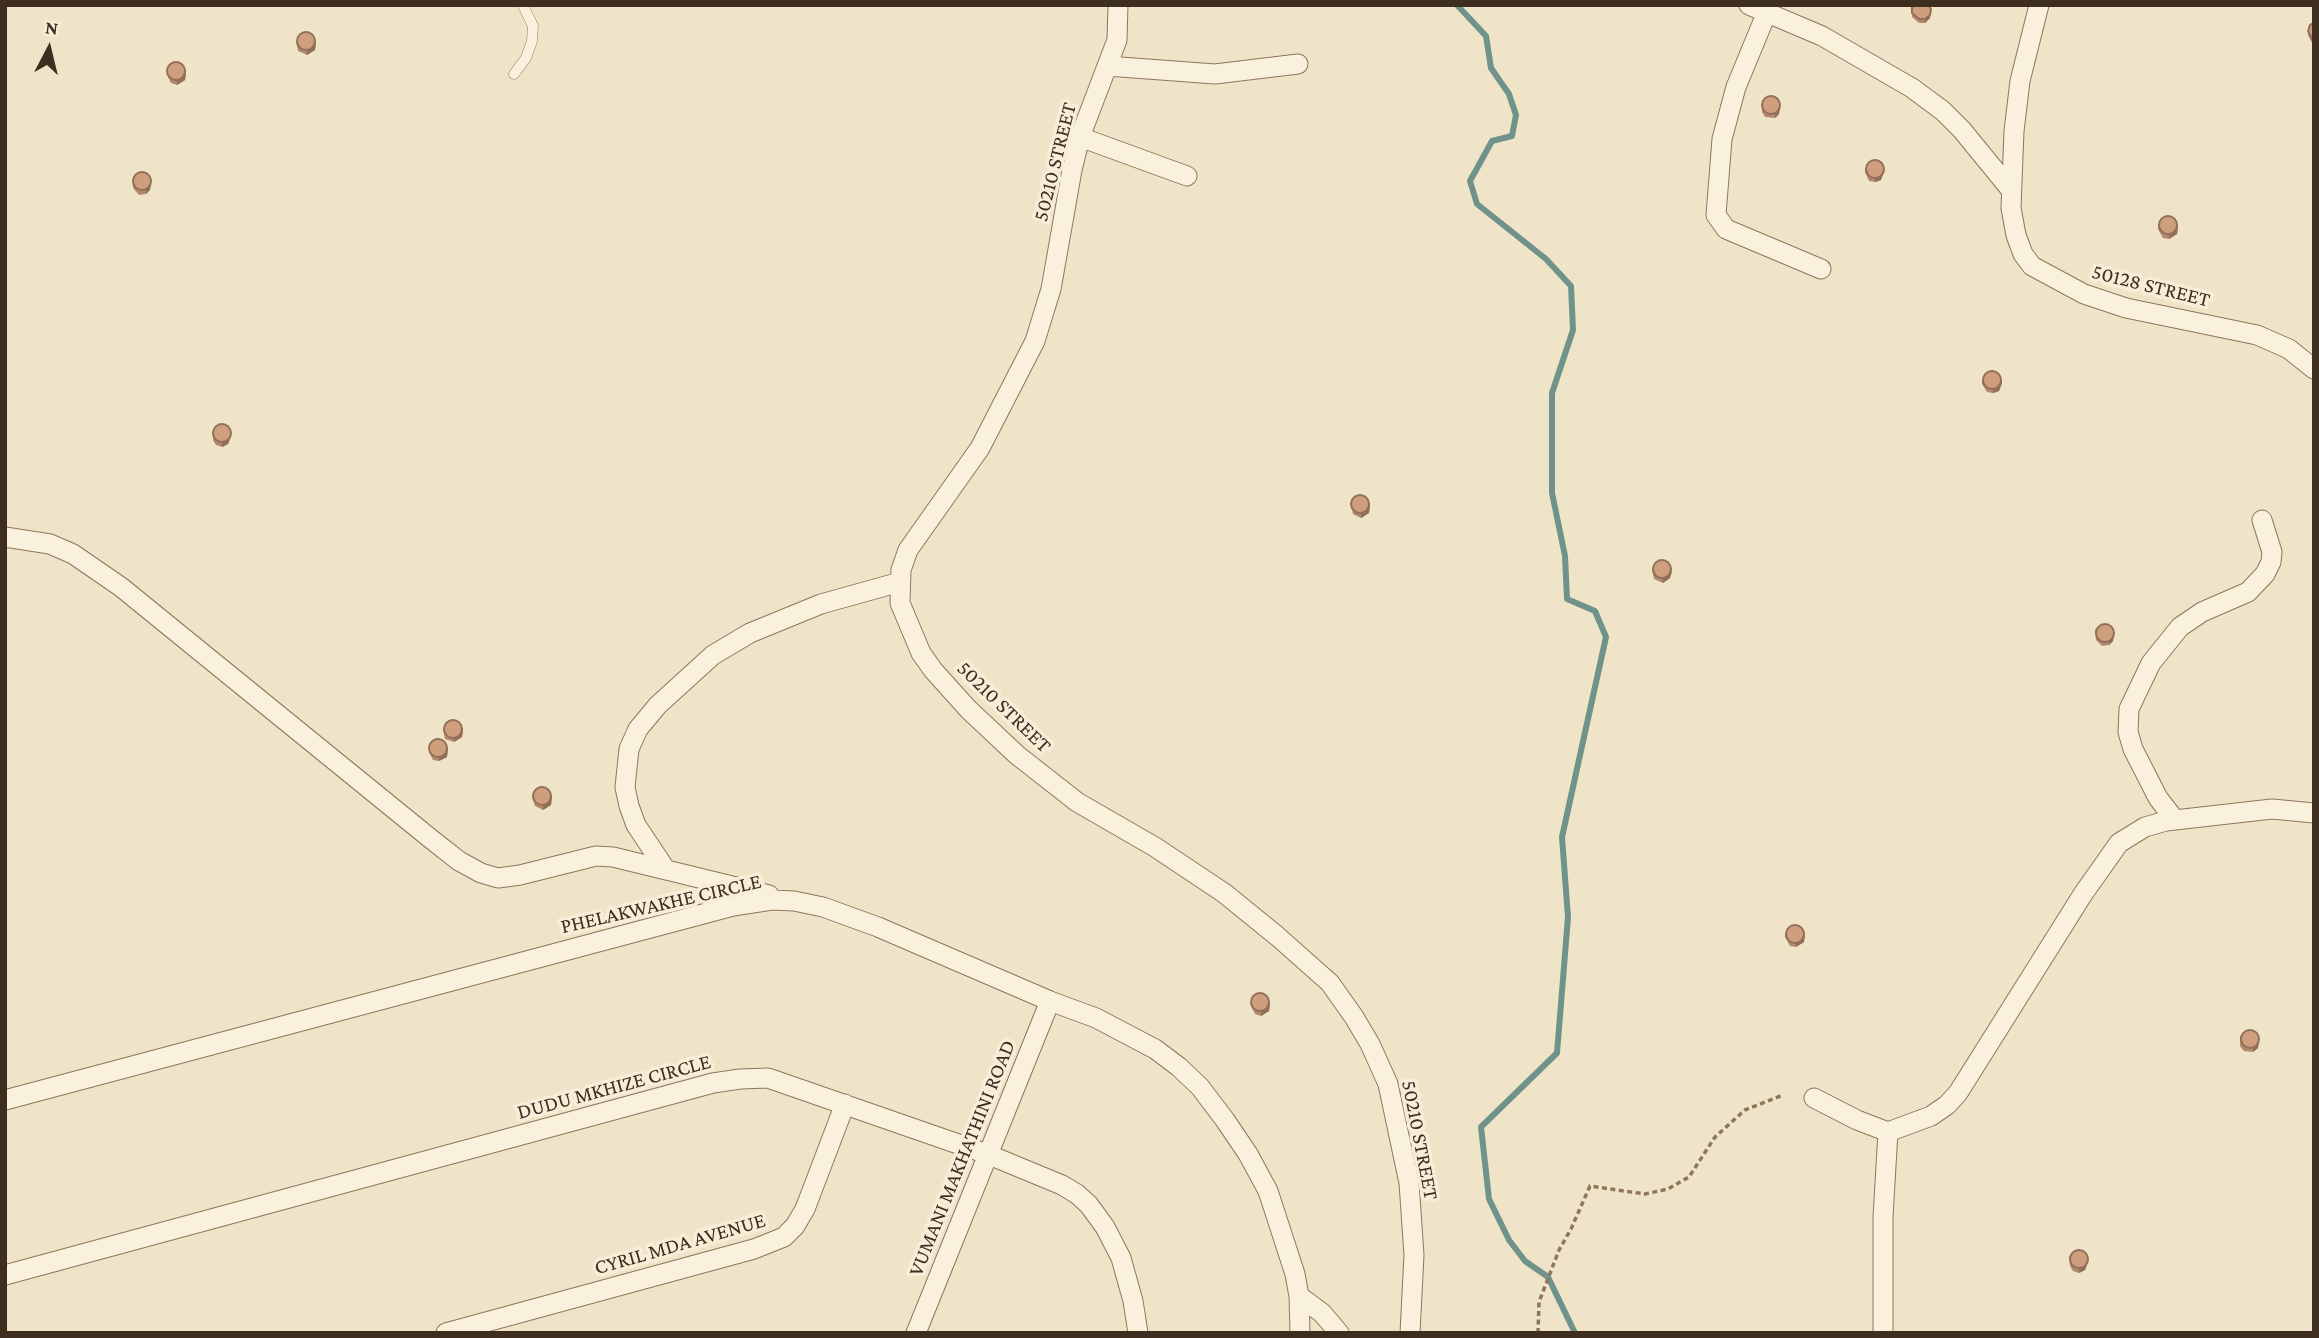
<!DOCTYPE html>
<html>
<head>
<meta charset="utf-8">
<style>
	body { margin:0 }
	#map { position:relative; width:2319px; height:1338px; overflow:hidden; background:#f0e4c8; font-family:"Crimson Pro",serif }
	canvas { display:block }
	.frame { position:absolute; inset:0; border:7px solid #3d2e20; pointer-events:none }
	.north { position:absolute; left:14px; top:14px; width:70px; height:70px; -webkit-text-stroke:5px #f7eed8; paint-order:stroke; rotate:7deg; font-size:19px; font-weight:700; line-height:28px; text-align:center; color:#3d2e20 }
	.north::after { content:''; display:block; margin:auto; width:24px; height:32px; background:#3d2e20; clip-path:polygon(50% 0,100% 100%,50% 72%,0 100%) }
</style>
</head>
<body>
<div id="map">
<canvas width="2319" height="1338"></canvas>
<div class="frame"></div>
<div class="north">N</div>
</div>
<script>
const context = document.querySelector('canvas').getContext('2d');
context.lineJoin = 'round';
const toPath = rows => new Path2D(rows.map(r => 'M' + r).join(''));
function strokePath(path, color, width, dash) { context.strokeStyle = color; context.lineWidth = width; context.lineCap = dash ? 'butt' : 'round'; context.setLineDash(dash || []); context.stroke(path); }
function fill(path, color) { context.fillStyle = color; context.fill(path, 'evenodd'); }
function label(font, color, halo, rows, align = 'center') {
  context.font = font + ' "Crimson Pro",serif'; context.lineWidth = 7; context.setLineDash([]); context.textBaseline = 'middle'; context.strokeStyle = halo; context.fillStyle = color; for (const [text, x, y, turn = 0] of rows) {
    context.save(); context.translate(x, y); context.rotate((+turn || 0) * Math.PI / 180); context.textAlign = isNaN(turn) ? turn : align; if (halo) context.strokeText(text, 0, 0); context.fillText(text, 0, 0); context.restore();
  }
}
strokePath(toPath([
	[1457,5,1486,36,1491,68,1509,94,1516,115,1512,136,1492,141,1470,181,1477,204,1546,259,1571,286,1573,330,1552,393,1552,493,1565,556,1567,599,1595,611,1606,637,1562,837,1568,917,1557,1053,1481,1127,1489,1199,1509,1240,1525,1261,1548,1277,1575,1333]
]), '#6f938a', 6);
const lane = toPath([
	[514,74,526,58,532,41,533,26,523,5]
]);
const street = toPath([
	[1118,5,1117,40,1080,137,1072,170,1051,289,1035,341,980,448,908,550,901,570,900,603,921,653,933,670,968,709,1017,755,1077,802,1155,847,1224,893,1277,936,1330,983,1354,1017,1370,1044,1388,1084,1409,1183,1414,1255,1410,1333],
	[1749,5,1822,36,1912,88,1943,111,1962,130,2011,190],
	[2039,5,2020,81,2014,131,2011,208,2016,235,2023,254,2032,266,2084,294,2126,308,2257,335,2289,349,2314,369],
	[1767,12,1736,87,1722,139,1716,215,1726,229,1821,269],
	[1107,66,1215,74,1298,64],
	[1080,137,1187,176],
	[5,537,50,544,73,554,121,587,431,839,459,861,481,873,498,878,520,875,596,856,613,857,769,895],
	[2175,820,2158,798,2133,749,2128,732,2129,709,2151,663,2180,627,2202,612,2248,592,2265,574,2271,562,2272,552,2262,520],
	[666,870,636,825,629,806,625,787,629,749,638,729,658,705,713,655,750,633,821,604,900,582],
	[1814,1098,1857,1120,1888,1132],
	[5,1100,733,906,772,900,794,901,823,907,878,927,1050,1001,1096,1018,1155,1049,1179,1067,1200,1087,1225,1120,1248,1154,1268,1191,1295,1274,1299,1296,1300,1333],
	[5,1275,713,1083,740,1079,768,1078,987,1154,1062,1185,1077,1194,1089,1205,1105,1227,1121,1258,1133,1301,1138,1333],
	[1299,1296,1322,1313,1339,1333],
	[1883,1331,1883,1217,1888,1132,1931,1116,1947,1105,1958,1093,2083,894,2119,843,2145,827,2166,821,2272,809,2314,813],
	[446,1333,754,1249,784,1237,795,1226,805,1209,845,1104],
	[916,1333,1050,1001]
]);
strokePath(lane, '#8d765c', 11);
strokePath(street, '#8d765c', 21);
strokePath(toPath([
	[1538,1333,1539,1302,1559,1250,1571,1229,1590,1186,1645,1194,1668,1189,1689,1177,1715,1137,1745,1110,1783,1095]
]), '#8d765c', 3.5, [5, 3.5]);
strokePath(lane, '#faf1dc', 10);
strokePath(street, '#faf1dc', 19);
fill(toPath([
	[1912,7,1931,12,1930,18,1925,23,1919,23,1912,17],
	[2314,23,2314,43,2312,43,2308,35,2308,31],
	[296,41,316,44,315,50,307,55,298,51],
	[167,71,186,74,185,80,177,85,171,83,167,75],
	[1762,108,1780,108,1779,114,1775,118,1765,117,1762,112],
	[1865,168,1884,171,1881,180,1875,182,1869,181,1865,172],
	[133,184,151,184,150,190,146,194,139,195,133,188],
	[2158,225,2178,228,2177,234,2169,239,2163,238,2158,229],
	[1982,380,2002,383,1999,391,1993,393,1987,392,1982,384],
	[213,430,231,436,228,444,222,447,216,445,213,440],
	[1351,504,1370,507,1369,513,1361,518,1353,514],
	[1652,569,1672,572,1670,578,1663,583,1654,579],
	[2095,629,2114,635,2113,641,2109,645,2102,646,2096,640],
	[443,729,463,731,462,737,454,742,445,739],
	[429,748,448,750,447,757,439,761,433,760,429,752],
	[532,796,552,799,551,805,543,810,535,806],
	[1785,934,1805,936,1804,942,1796,947,1790,946,1785,937],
	[1251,1002,1270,1005,1269,1011,1261,1016,1255,1014,1251,1006],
	[2240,1036,2259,1042,2258,1048,2253,1052,2244,1051,2240,1046],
	[2069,1256,2088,1262,2085,1270,2079,1273,2073,1271,2070,1266]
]), '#b2896c');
fill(toPath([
	[1931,9,1930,18,1925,23,1925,19],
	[316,40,315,50,307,55,307,51],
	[186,70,185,80,177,85,177,81],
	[1780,104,1779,114,1775,118,1775,114],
	[1884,167,1884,171,1881,180,1875,182,1875,178],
	[151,180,150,190,146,194,146,190],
	[2178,224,2177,234,2169,239,2169,235],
	[2002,379,2002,383,1999,391,1993,393,1993,390],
	[231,432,231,436,228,444,222,447,222,443],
	[1370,503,1369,513,1361,518,1361,514],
	[1672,568,1670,578,1663,583,1663,579],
	[2114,631,2113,641,2109,645,2109,642],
	[463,727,462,737,454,742,454,738],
	[448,746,447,757,439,761,439,758],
	[552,795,551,805,543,810,543,806],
	[1805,932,1804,942,1796,947,1796,943],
	[1270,1001,1269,1011,1261,1016,1261,1012],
	[2259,1038,2258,1048,2253,1052,2253,1048],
	[2088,1258,2088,1262,2085,1270,2079,1273,2079,1269]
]), '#916f58');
const building = toPath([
	[1913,5,1928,5,1931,9,1930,15,1925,19,1919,19,1912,13,1912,7,1913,5],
	[2314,23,2314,40,2312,39,2308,31,2310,25,2314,23],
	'297 41a9 9 0 1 1 18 0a9 9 0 1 1-18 0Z',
	'167 71a9 9 0 1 1 18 0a9 9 0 1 1-18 0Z',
	'1762 105a9 9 0 1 1 18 0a9 9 0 1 1-18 0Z',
	'1866 169a9 9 0 1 1 18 0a9 9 0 1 1-18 0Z',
	'133 181a9 9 0 1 1 18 0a9 9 0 1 1-18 0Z',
	'2159 225a9 9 0 1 1 18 0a9 9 0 1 1-18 0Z',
	'1983 380a9 9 0 1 1 18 0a9 9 0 1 1-18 0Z',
	'213 433a9 9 0 1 1 18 0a9 9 0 1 1-18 0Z',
	'1351 504a9 9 0 1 1 18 0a9 9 0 1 1-18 0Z',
	'1653 569a9 9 0 1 1 18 0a9 9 0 1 1-18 0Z',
	'2096 633a9 9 0 1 1 18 0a9 9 0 1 1-18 0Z',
	'444 729a9 9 0 1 1 18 0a9 9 0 1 1-18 0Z',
	'429 748a9 9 0 1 1 18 0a9 9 0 1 1-18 0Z',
	'533 796a9 9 0 1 1 18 0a9 9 0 1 1-18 0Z',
	'1786 934a9 9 0 1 1 18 0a9 9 0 1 1-18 0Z',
	'1251 1002a9 9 0 1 1 18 0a9 9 0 1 1-18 0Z',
	'2241 1039a9 9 0 1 1 18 0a9 9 0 1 1-18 0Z',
	'2070 1259a9 9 0 1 1 18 0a9 9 0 1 1-18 0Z'
]);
fill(building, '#cf9f7d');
strokePath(building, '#916f58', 2);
label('21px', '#3d2e20', '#f7eed8', [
	["50210 STREET",1055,162,-76],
	["50128 STREET",2151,286,14],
	["50210 STREET",1004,707,44],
	["PHELAKWAKHE CIRCLE",661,904,-13],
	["DUDU MKHIZE CIRCLE",614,1087,-15],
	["50210 STREET",1420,1140,79],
	["VUMANI MAKHATHINI ROAD",962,1158,-68],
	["CYRIL MDA AVENUE",680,1244,-16]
]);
</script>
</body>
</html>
